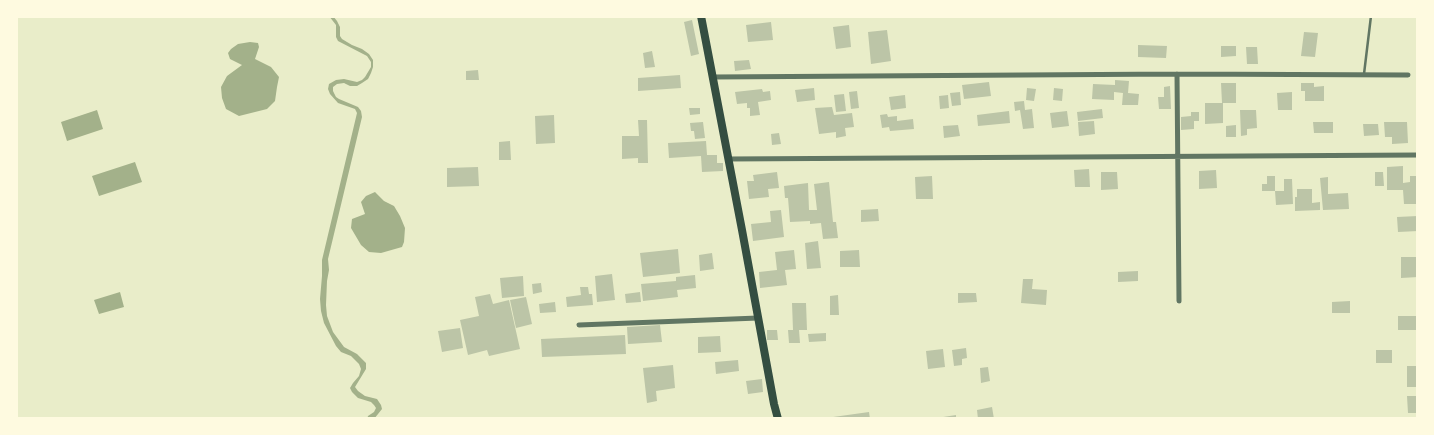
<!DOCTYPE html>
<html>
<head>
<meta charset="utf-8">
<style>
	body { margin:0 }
	#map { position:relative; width:1434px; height:435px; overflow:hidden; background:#e9edc9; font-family:Merriweather,serif }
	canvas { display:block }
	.frame { position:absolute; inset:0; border:18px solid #fefae0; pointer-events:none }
</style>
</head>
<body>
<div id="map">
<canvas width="1434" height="435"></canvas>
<div class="frame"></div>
</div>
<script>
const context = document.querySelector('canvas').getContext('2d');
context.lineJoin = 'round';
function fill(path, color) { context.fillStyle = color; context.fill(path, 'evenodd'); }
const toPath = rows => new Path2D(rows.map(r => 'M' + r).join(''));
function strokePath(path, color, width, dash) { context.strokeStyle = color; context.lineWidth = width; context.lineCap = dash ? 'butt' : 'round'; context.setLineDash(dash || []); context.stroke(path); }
fill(toPath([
	[329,16,333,16,337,21,340,27,340,36,342,39,352,45,362,49,369,54,373,60,373,67,371,73,368,79,362,83,357,86,350,86,344,83,337,84,333,87,333,91,336,97,339,99,358,107,361,111,362,117,328,259,329,270,327,281,326,305,327,316,333,332,344,347,357,354,366,363,366,369,355,387,358,391,365,396,377,399,381,405,382,409,374,419,367,419,368,416,374,412,376,408,374,405,371,402,358,398,352,392,350,388,353,383,359,376,361,369,359,364,351,356,341,352,336,346,324,323,321,311,320,299,322,276,322,260,357,113,355,109,338,103,330,94,328,89,329,84,336,80,344,79,357,82,362,80,365,77,371,67,371,62,367,56,338,41,336,37,336,25],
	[250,42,258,43,259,47,255,59,271,67,279,77,277,87,275,101,267,109,239,116,226,109,222,98,221,87,227,76,242,65,230,59,228,53,231,49,238,44],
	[97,110,103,129,67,141,61,122],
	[135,162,142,182,99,196,92,176],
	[375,192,384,201,394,206,400,216,405,228,404,242,402,247,381,253,369,252,361,245,351,228,352,219,365,214,361,202,366,196],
	[120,292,124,307,99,314,94,300]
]), '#a3b18a');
fill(toPath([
	[692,20,699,54,691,56,684,22],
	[771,22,773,40,748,42,746,25],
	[849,25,851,47,836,49,833,27],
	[887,30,891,61,871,64,868,32],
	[1304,32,1318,33,1315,57,1301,56],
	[1138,45,1167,46,1166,58,1138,57],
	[1221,46,1236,46,1236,56,1221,57],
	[1246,47,1257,47,1258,64,1247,64],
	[652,51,655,67,645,68,643,53],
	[749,60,751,69,735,71,734,61],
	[478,70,479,80,466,80,466,71],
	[680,75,681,88,638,91,638,78],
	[1115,80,1129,81,1128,93,1139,94,1138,105,1122,105,1123,93,1114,92,1114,100,1092,99,1093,84,1115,85],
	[989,82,991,96,964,99,962,85],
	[1221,83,1236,83,1236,103,1223,103,1223,123,1205,124,1205,103,1222,103],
	[1301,83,1314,83,1314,87,1324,86,1324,101,1305,101,1305,91,1301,91],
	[1170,86,1171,109,1159,109,1158,97,1164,97,1164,87],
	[814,88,815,100,797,102,795,90],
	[1027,88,1036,89,1034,101,1026,100],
	[1054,88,1063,89,1062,101,1053,100],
	[762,89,763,92,770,91,771,100,758,102,760,115,750,116,750,108,747,108,747,103,737,104,735,92],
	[857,91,859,108,851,109,849,92],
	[960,92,961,105,952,106,950,93],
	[1292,92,1292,110,1278,110,1277,93],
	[844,94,846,111,836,112,834,95],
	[905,95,906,108,891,110,889,97],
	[948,95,949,108,940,109,939,96],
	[1024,101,1025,110,1032,109,1034,128,1023,129,1020,110,1015,111,1014,102],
	[832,107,834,115,852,113,854,127,845,128,846,136,836,138,836,132,819,134,815,108],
	[689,108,700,108,700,114,690,115],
	[1102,109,1103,118,1078,121,1077,112],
	[1240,110,1256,110,1257,128,1247,129,1247,135,1241,136],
	[1009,111,1010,123,978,126,977,115],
	[1067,111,1069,126,1052,128,1050,113],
	[1191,112,1199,112,1199,121,1194,121,1194,129,1181,130,1181,117,1191,116],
	[887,114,888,117,897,116,897,121,913,119,914,129,890,131,889,127,882,128,880,115],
	[554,115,555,143,536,144,535,116],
	[638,120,647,120,648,163,638,163,638,158,622,159,622,136,639,136],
	[1094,121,1095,134,1079,136,1078,122],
	[703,122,705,138,695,139,694,131,691,131,690,123],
	[1313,122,1333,122,1333,133,1314,133],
	[1384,122,1407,122,1408,143,1392,144,1392,137,1385,137],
	[1363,124,1378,124,1379,135,1364,136],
	[958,125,960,136,944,138,943,126],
	[1236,125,1236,137,1226,137,1226,126],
	[779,133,781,144,772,145,771,134],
	[510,141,511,160,499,160,499,142],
	[706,141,707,155,717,155,717,163,723,163,723,171,702,172,701,156,669,158,668,143],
	[1403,166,1403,183,1410,182,1410,176,1418,176,1418,204,1404,204,1403,190,1387,190,1387,167],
	[478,167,479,186,447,187,447,168],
	[1089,169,1090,187,1075,187,1074,170],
	[1216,170,1217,188,1199,189,1199,171],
	[777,172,779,188,768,189,769,197,749,199,747,181,754,181,753,175],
	[1101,172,1117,172,1118,189,1101,190],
	[1375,172,1383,172,1384,186,1375,186],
	[932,176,933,199,916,199,915,177],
	[1267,176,1275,176,1275,191,1262,191,1262,184,1267,184],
	[1328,177,1328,194,1348,193,1349,209,1323,210,1320,178],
	[1284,179,1292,179,1293,204,1276,205,1275,191,1284,191],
	[829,182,833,222,836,222,838,238,823,239,821,223,810,224,810,221,790,222,788,198,785,198,784,186,808,183,809,210,817,210,814,184],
	[1297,189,1312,189,1312,203,1320,202,1320,210,1295,211,1295,197,1297,197],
	[878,209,879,221,861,222,861,210],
	[781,210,784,237,753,241,751,224,771,222,770,211],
	[1418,216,1418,231,1398,232,1397,217],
	[818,241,821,268,807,269,805,243],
	[678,249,680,273,643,277,640,253],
	[794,250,796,269,785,270,787,285,760,288,759,272,777,270,775,252],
	[859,250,860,267,840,267,840,251],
	[712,253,714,269,700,271,699,255],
	[1401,257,1418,257,1418,277,1401,278],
	[1138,271,1138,281,1118,282,1118,272],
	[612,274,615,300,597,302,595,276],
	[695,275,696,288,677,290,678,297,643,301,641,284,676,281,676,277],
	[523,276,524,296,502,298,500,278],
	[1023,279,1033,279,1032,289,1047,290,1046,305,1021,303],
	[541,283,542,292,533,294,532,284],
	[580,287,588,287,589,294,592,294,593,305,567,307,566,297,581,295],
	[640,292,641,302,626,303,625,294],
	[958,293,976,293,977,302,958,303],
	[490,294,493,304,509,300,520,349,489,356,487,350,468,355,460,320,479,316,475,297],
	[838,295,839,315,830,315,830,296],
	[526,297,532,324,516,328,510,300],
	[1350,301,1350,313,1332,313,1332,302],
	[555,302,556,312,540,313,539,304],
	[792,303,806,303,807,330,799,330,800,343,789,343,788,330,793,330],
	[1398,316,1418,316,1418,330,1398,330],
	[660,325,662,342,628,344,627,327],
	[460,328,463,348,442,352,438,331],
	[767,330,777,330,778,340,767,340],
	[826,333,826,341,809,342,808,334],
	[625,335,626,354,542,357,541,339],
	[720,336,721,352,698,353,698,337],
	[966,348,967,358,962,359,962,365,954,366,952,350],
	[943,349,945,367,928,369,926,351],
	[1376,350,1392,350,1392,363,1376,363],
	[738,360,739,371,716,374,715,362],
	[673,365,675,388,656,391,657,401,647,403,643,368],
	[1407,366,1418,366,1418,387,1407,387],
	[988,367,990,381,981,383,980,368],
	[762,379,763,392,748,394,746,381],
	[1407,396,1418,396,1418,410,1416,410,1416,413,1408,413],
	[992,407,994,419,978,419,977,410],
	[869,412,870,419,826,419,826,418],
	[956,415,956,419,937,419,937,418]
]), '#bcc5a7');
strokePath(toPath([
	[1364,74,1371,16]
]), '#617663', 2.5);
strokePath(toPath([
	[1177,74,1179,301],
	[713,77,1177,74,1408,75],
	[728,159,1418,155],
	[579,325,758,318]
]), '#617663', 5);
strokePath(toPath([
	[701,16,742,230,774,404,778,419]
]), '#344e41', 8);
</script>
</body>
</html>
